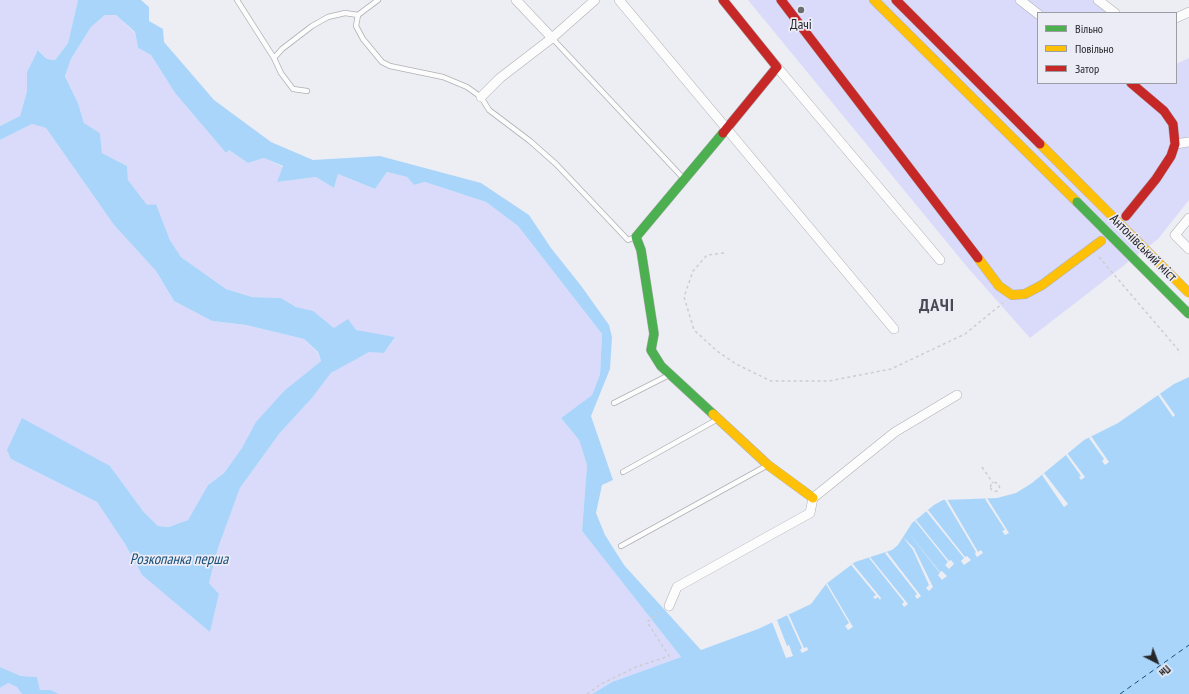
<!DOCTYPE html>
<html>
<head>
<meta charset="utf-8">
<style>
	body { margin:0 }
	#map { position:relative; width:1189px; height:694px; overflow:hidden; background:#edeef3; font-family:"PT Sans Narrow",sans-serif }
	canvas { display:block }
	.legend { position:absolute; left:1037px; top:12px; width:140px; height:72px; box-sizing:border-box; background:#ebecf5; border:1px solid #9d9da4; margin:0; padding:5px 7px; list-style:none; font-size:12px; color:#27272b }
	.legend li { display:flex; align-items:center; gap:8px; height:20px }
	.legend b { width:20px; border:1px solid #9d9da4 }
	.north { position:absolute; left:1137px; top:642px; width:40px; height:40px; -webkit-text-stroke:3px #ebecf5; paint-order:stroke; rotate:138deg; font-size:11px; font-weight:700; line-height:16px; text-align:center; color:#27272b }
	.north::after { content:''; display:block; margin:auto; width:14px; height:18px; background:#27272b; clip-path:polygon(50% 0,100% 100%,50% 72%,0 100%) }
</style>
</head>
<body>
<div id="map">
<canvas width="1189" height="694"></canvas>
<ul class="legend">
<li><b style="height:5px;background:#4caf50"></b>Вільно</li>
<li><b style="height:5px;background:#ffc107"></b>Повільно</li>
<li><b style="height:5px;background:#c62828"></b>Затор</li>
</ul>
<div class="north">Пн</div>
</div>
<script>
const context = document.querySelector('canvas').getContext('2d');
context.lineJoin = 'round';
function fill(path, color) { context.fillStyle = color; context.fill(path, 'evenodd'); }
const toPath = rows => new Path2D(rows.map(r => 'M' + r).join(''));
function strokePath(path, color, width, dash) { context.strokeStyle = color; context.lineWidth = width; context.lineCap = dash ? 'butt' : 'round'; context.setLineDash(dash || []); context.stroke(path); }
function label(font, color, halo, rows, align = 'center') {
  context.font = font + ' "PT Sans Narrow",sans-serif'; context.lineWidth = 3.5; context.setLineDash([]); context.textBaseline = 'middle'; context.strokeStyle = halo; context.fillStyle = color; for (const [text, x, y, turn = 0] of rows) {
    context.save(); context.translate(x, y); context.rotate((+turn || 0) * Math.PI / 180); context.textAlign = isNaN(turn) ? turn : align; if (halo) context.strokeText(text, 0, 0); context.fillText(text, 0, 0); context.restore();
  }
}
fill(toPath([
	[0,0,78,0,68,43,55,60,47,59,39,50,27,72,27,91,20,116,0,126],
	[748,0,1105,0,1115,13,1038,13,1038,83,1176,83,1176,64,1189,58,1189,200,1158,239,1030,338,968,268],
	[105,15,116,15,135,33,138,48,151,55,175,93,226,153,229,150,248,163,264,158,283,167,277,182,316,177,334,188,338,174,375,189,387,172,407,177,414,185,425,182,486,202,518,226,602,334,600,374,592,395,561,418,579,440,587,465,582,531,681,657,612,682,592,694,59,694,51,690,40,690,37,677,21,676,0,667,0,140,32,124,46,128,114,225,156,271,174,301,212,321,246,325,304,339,317,352,321,361,285,390,224,473,208,485,188,520,167,527,158,526,143,511,110,466,11,459,97,502,125,544,142,575,210,631,219,594,209,583,218,548,240,488,279,434,312,398,331,373,369,351,384,353,395,337,334,328,313,312,296,307,281,298,252,297,226,289,181,257,170,240,156,204,147,206,128,180,127,166,102,153,100,133,84,123,78,103,65,75,71,59,91,27],
	[8,683,31,693,32,694,0,694,0,688]
]), '#dadbfa');
fill(toPath([
	[78,0,141,0,149,7,149,21,163,29,164,42,214,100,271,142,313,160,380,156,481,183,529,215,551,248,582,287,609,325,612,337,610,369,591,416,613,480,602,485,596,513,605,535,624,565,701,650,758,629,811,604,826,584,855,562,892,550,898,545,912,523,934,505,943,500,997,498,1016,493,1032,483,1084,440,1118,423,1174,384,1189,377,1189,694,592,694,612,682,681,657,582,531,587,465,579,440,561,418,592,395,600,374,602,334,518,226,486,202,425,182,414,185,407,177,387,172,375,189,338,174,334,188,316,177,277,182,283,166,264,158,248,163,229,150,226,153,175,93,151,55,138,48,135,32,116,15,105,15,91,27,71,59,65,76,78,103,84,123,100,133,102,153,127,166,128,180,147,205,156,204,170,240,181,257,226,289,252,297,281,298,296,307,313,311,334,328,348,319,356,330,395,337,384,353,369,352,331,373,312,398,279,434,240,488,218,548,209,583,219,594,210,632,142,575,125,544,97,502,11,459,7,450,22,418,110,466,143,511,158,526,168,527,188,520,208,485,224,473,242,448,256,422,285,390,321,361,318,352,304,339,246,325,212,321,174,301,156,271,114,225,46,128,32,124,0,140,0,126,20,116,27,91,27,72,38,50,47,59,55,60,68,43],
	[0,667,21,676,37,677,40,690,51,690,59,694,22,694,17,687,8,683,0,688]
]), '#aad5fb');
fill(toPath([
	[1160,394,1175,415,1173,417,1158,395],
	[1091,436,1109,462,1105,465,1102,461,1104,459,1089,438],
	[1067,453,1085,477,1081,480,1079,477,1081,476,1066,455],
	[1044,473,1068,504,1064,507,1042,475],
	[987,498,1009,533,1005,535,1002,531,1005,530,985,499],
	[947,499,978,552,981,550,983,553,977,557,975,554,976,552,945,500],
	[928,510,965,557,967,556,971,560,964,565,961,561,964,558,926,511],
	[916,520,949,561,951,560,954,564,949,569,945,565,948,562,915,521],
	[907,531,940,572,942,571,947,576,942,580,938,575,940,573],
	[903,537,914,548,933,587,929,591,926,588,929,585,913,550],
	[887,552,921,596,917,599,915,596,917,594,885,553],
	[870,557,908,604,904,607,902,604,904,602,869,558],
	[853,564,881,598,880,600,878,597,875,599,873,597,876,595,851,565],
	[827,583,853,627,848,630,845,626,849,623,826,584],
	[787,615,789,615,804,648,807,647,808,650,802,653,800,650,802,648],
	[777,620,787,646,789,645,793,656,786,658,772,622]
]), '#edeef3');
strokePath(toPath([
	[1120,694,1189,645]
]), '#174f79', 1, [5, 4]);
const lane = toPath([
	[237,0,274,58,281,73,293,89,307,91],
	[358,15,378,0],
	[552,38,684,179],
	[274,58,282,49,312,26,328,17,345,13,358,15,356,26,363,39,382,62,390,66,443,77,467,87,481,97,489,110,530,141,556,164,628,240,635,237],
	[614,403,669,375],
	[623,472,718,419],
	[621,546,768,465]
]);
const street = toPath([
	[516,0,552,38],
	[619,0,894,329],
	[1020,0,1038,14],
	[1098,0,1115,13],
	[1176,18,1189,12],
	[777,67,940,260],
	[481,97,500,78,552,38,595,0],
	[1175,144,1189,142],
	[1189,218,1175,235,1189,249],
	[669,606,677,587,810,513,813,498,895,432,957,395]
]);
const fast = toPath([
	[713,414,661,366,651,350,654,334,641,250,636,237,723,133]
]);
const slow = toPath([
	[874,0,1077,202],
	[1040,144,1088,192],
	[978,258,999,286,1012,295,1025,294,1042,285,1101,241],
	[713,414,768,465,813,498]
]);
const jam = toPath([
	[781,0,978,258],
	[896,0,1040,144],
	[723,133,777,67,723,0],
	[1126,216,1156,179,1171,156,1175,144,1173,124,1164,111,1131,83]
]);
strokePath(lane, '#b0b0b4', 6);
strokePath(street, '#b0b0b4', 10);
strokePath(fast, '#b0b0b4', 10);
strokePath(slow, '#b0b0b4', 10);
strokePath(jam, '#b0b0b4', 10);
strokePath(toPath([
	[724,253,707,255,693,271,684,297,694,330,717,351,736,364,771,381,829,381,891,369,965,334,1003,303],
	[1099,257,1181,353],
	[982,467,993,483],
	'990.5 487a4.5 4.5 0 1 1 9 0a4.5 4.5 0 1 1-9 0Z',
	[587,694,601,684,636,667,669,656,647,622,662,611]
]), '#cdcdd0', 1.5, [3, 3]);
strokePath(lane, '#fcfcfd', 4.5);
strokePath(street, '#fcfcfd', 9);
strokePath(fast, '#4caf50', 9);
strokePath(slow, '#ffc107', 9);
strokePath(jam, '#c62828', 9);
const fastBridge = toPath([
	[1077,202,1189,314]
]);
const slowBridge = toPath([
	[1088,192,1189,293]
]);
strokePath(fastBridge, '#c2b8ba', 10, []);
strokePath(slowBridge, '#c2b8ba', 10, []);
strokePath(fastBridge, '#4caf50', 9);
strokePath(slowBridge, '#ffc107', 9);
for (const [x, y, r, color] of [
	[801,10,4,"#6c6d71"]
]) { const dot = new Path2D(); dot.arc(x, y, r, 0, 2 * Math.PI); context.fillStyle = color; context.fill(dot); strokePath(dot, '#ebecf5', 1.5); }
label('14px', '#27272b', '#ebecf5', [
	["Дачі",801,25]
]);
label('14px', '#27272b', '#ebecf5', [
	["Антонівський міст",1143,248,45]
]);
label('italic 15px', '#174f79', '#ebecf5', [
	["Розкопанка перша",179,560]
]);
context.letterSpacing = '1px';
label('bold 18px', '#494951', '#ebecf5', [
	["ДАЧІ",937,306]
]);
context.letterSpacing = '0px';
</script>
</body>
</html>
